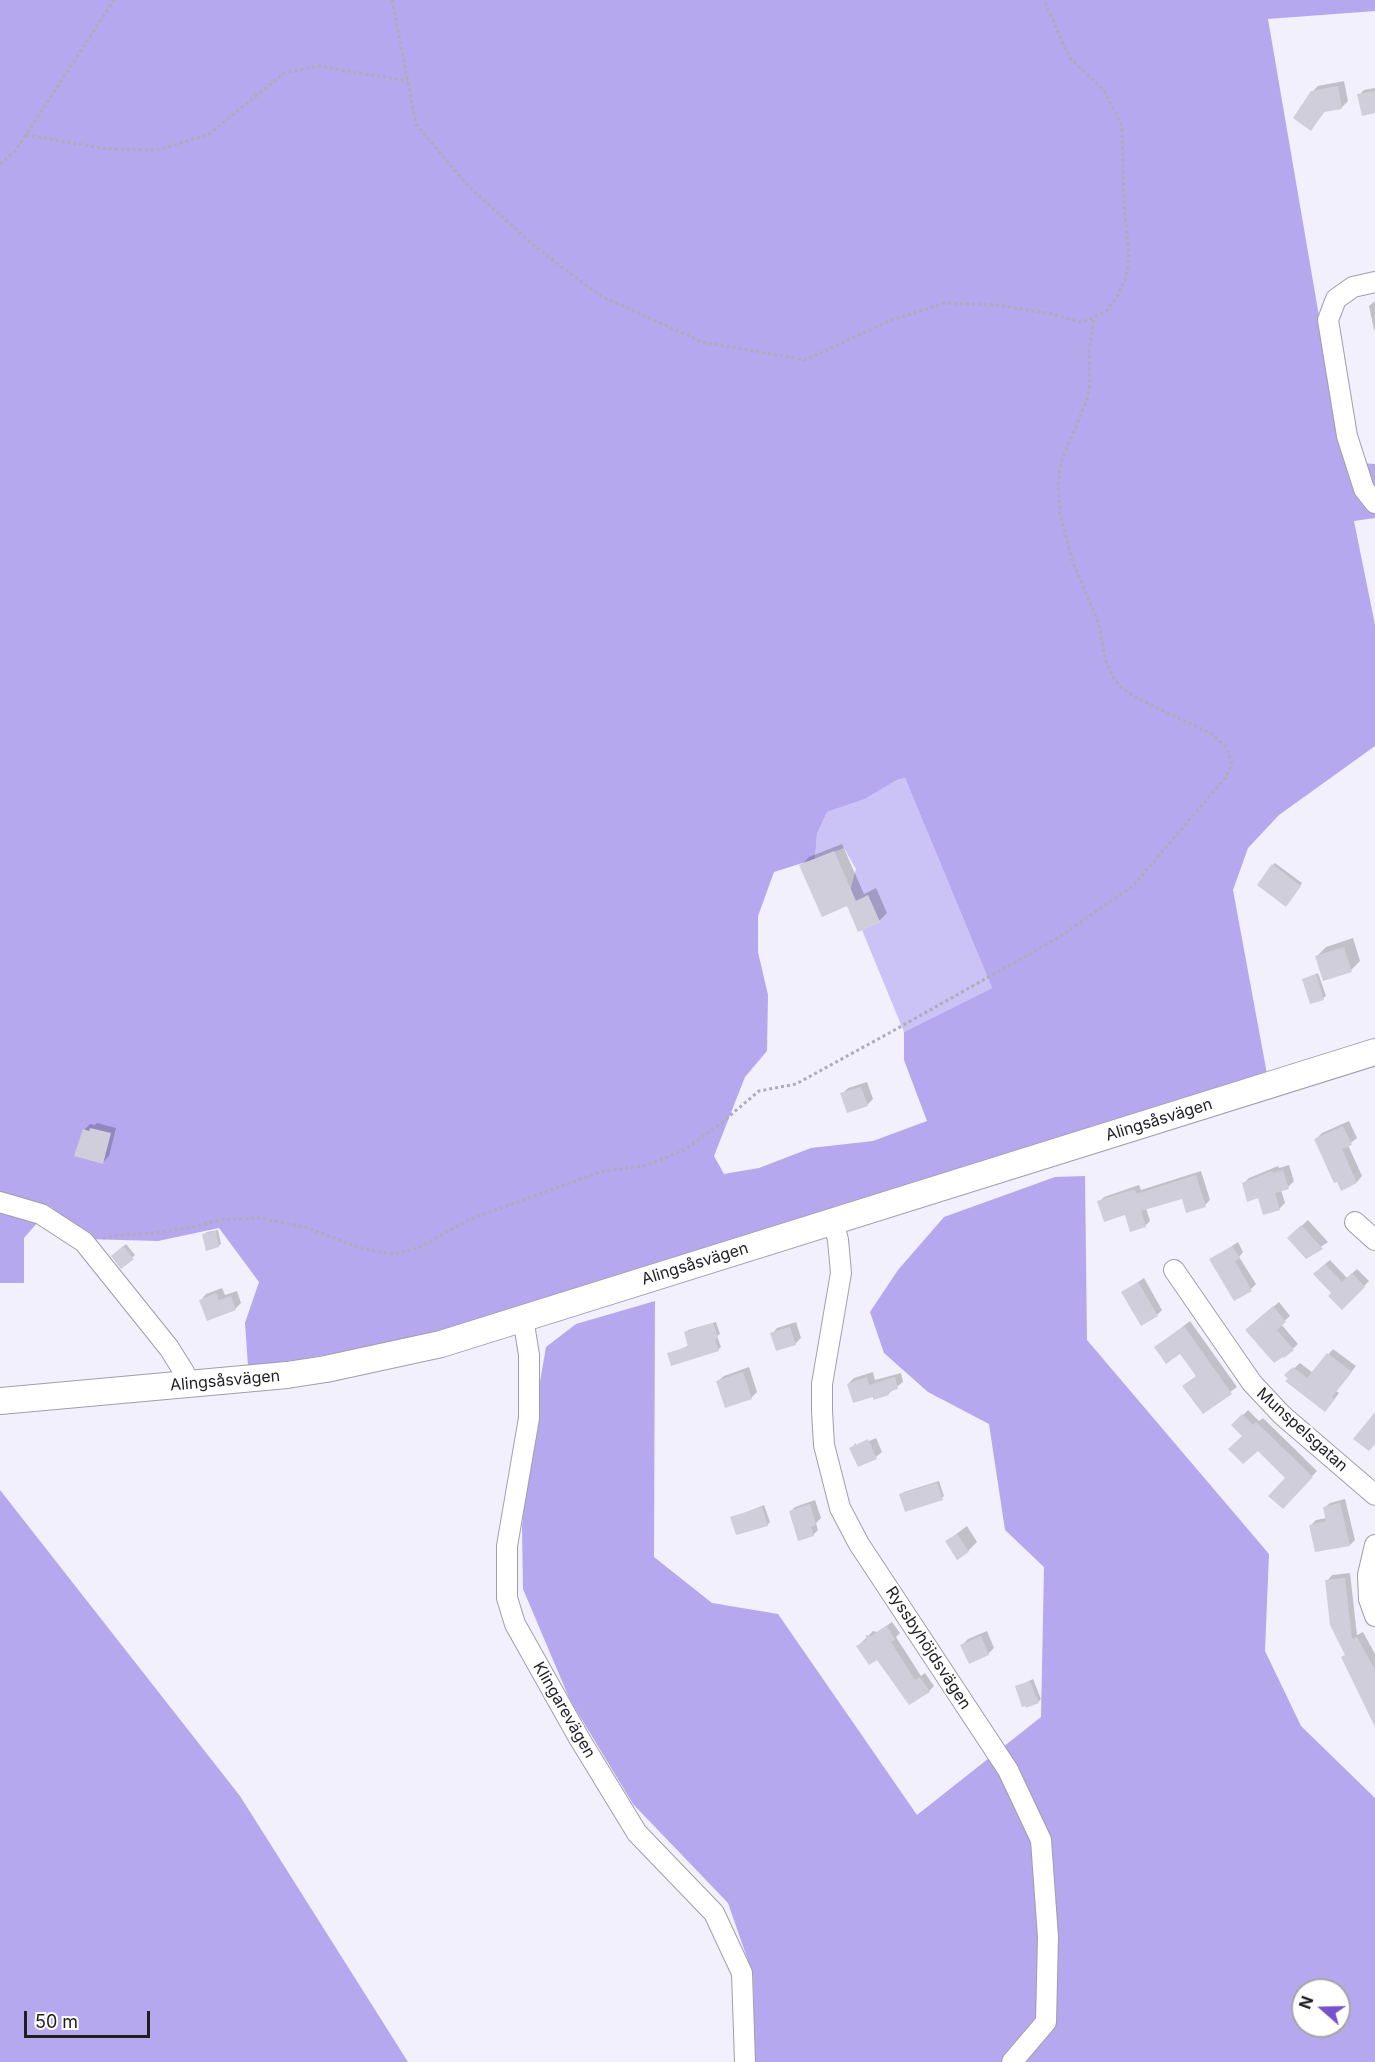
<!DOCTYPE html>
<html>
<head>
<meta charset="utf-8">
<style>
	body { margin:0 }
	#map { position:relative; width:1375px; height:2062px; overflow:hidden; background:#f2f0fc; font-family:Inter,sans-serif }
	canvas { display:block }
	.north { position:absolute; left:1291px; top:1978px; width:60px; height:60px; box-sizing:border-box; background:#fff; border:2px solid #a5a5a7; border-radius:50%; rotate:290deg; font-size:16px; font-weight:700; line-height:24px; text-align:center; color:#1f1e23 }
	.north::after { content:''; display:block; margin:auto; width:21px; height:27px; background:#7652cc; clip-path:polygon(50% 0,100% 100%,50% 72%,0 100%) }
	.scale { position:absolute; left:24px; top:2011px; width:126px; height:27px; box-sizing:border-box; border:3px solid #1f1e23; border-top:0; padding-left:8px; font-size:18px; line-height:21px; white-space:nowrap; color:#1f1e23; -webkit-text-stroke:4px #fff; paint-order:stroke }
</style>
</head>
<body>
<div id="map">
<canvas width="1375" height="2062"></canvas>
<div class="north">N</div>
<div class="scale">50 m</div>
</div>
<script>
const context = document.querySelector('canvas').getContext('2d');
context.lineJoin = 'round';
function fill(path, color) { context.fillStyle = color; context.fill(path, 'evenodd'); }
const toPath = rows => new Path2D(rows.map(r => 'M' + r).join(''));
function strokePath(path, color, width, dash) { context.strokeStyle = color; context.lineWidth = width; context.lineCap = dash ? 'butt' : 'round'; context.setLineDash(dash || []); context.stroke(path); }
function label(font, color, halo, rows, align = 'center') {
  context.font = font + ' Inter,sans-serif'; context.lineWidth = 4.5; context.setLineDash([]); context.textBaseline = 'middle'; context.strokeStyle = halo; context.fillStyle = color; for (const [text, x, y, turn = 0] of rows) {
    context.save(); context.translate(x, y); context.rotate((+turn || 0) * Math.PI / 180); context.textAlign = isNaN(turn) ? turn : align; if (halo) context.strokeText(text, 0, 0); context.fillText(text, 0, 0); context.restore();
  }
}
fill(toPath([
	[905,778,992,988,904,1032,862,930,880,922,868,896,846,905,856,869,844,848,815,859,817,834,827,812,865,799,897,780]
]), '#cbc2f5');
fill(toPath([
	[0,0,1375,0,1375,11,1268,19,1344,462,1375,464,1375,518,1354,521,1375,625,1375,746,1279,815,1248,848,1233,890,1267,1074,829,1212,444,1329,395,1342,303,1359,248,1366,245,1323,259,1282,219,1228,158,1241,85,1239,51,1207,24,1238,24,1283,0,1283],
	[905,778,992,988,904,1032,904,1060,927,1121,873,1141,811,1148,759,1168,724,1174,714,1156,745,1077,767,1051,768,995,758,952,758,916,774,872,815,859,817,834,827,812,865,799,897,780],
	[1085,1176,1087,1340,1269,1554,1265,1651,1301,1726,1375,1798,1375,2062,755,2062,753,1975,728,1903,633,1804,570,1700,523,1589,522,1526,533,1422,546,1347,576,1324,655,1301,654,1557,712,1603,778,1614,917,1815,1041,1717,1044,1567,1005,1530,989,1424,928,1392,884,1353,870,1312,898,1270,944,1217,1055,1177],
	[1303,1990,1339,1990,1339,2026,1303,2026],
	[0,1490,240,1796,408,2062,0,2062]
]), '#b6a8ee');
fill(toPath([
	[1344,81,1348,101,1342,107,1326,110,1311,129,1312,92,1318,86],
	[1375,88,1375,104,1359,95,1364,90],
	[1375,301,1375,330,1374,330,1369,306],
	[842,844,864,894,876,888,887,913,879,921,848,904,801,865,809,857],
	[1275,863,1302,883,1288,903,1273,865],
	[1353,938,1360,961,1351,970,1317,956,1326,947],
	[1318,973,1326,996,1323,998,1304,979],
	[867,1082,873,1099,867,1105,842,1094,848,1088],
	[1349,1121,1357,1138,1348,1145,1362,1176,1357,1182,1342,1189,1316,1139,1322,1133],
	[97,1123,116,1128,109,1156,103,1162,84,1130,90,1124,95,1125],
	[1289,1165,1294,1181,1288,1187,1281,1190,1285,1203,1279,1209,1243,1184,1249,1178,1278,1166,1279,1168],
	[1201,1171,1210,1200,1205,1205,1183,1197,1146,1208,1150,1221,1145,1226,1126,1213,1099,1202,1104,1197,1139,1185,1141,1190],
	[1308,1220,1328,1242,1306,1257,1289,1238],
	[218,1230,221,1244,218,1246,204,1235,207,1232],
	[1238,1242,1243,1252,1239,1257,1256,1284,1251,1289,1211,1260],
	[126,1244,135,1255,122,1267,113,1256],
	[1330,1260,1347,1278,1357,1269,1369,1281,1342,1308,1319,1269],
	[1144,1278,1162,1310,1157,1315,1123,1292],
	[222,1288,225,1295,237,1291,241,1303,235,1309,201,1300,206,1294],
	[1279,1302,1290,1316,1281,1324,1298,1344,1285,1356,1252,1325],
	[1190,1321,1237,1387,1203,1412,1197,1375,1180,1352,1156,1347],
	[716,1322,720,1334,717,1336,721,1347,718,1350,669,1354,690,1345,686,1333,688,1330],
	[796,1322,801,1338,795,1344,772,1334,777,1328],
	[1333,1349,1356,1366,1336,1391,1339,1393,1330,1405,1287,1375,1300,1363,1313,1373],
	[749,1367,757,1392,751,1398,718,1381,724,1376],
	[873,1372,875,1380,901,1373,903,1382,888,1394,874,1395,848,1384,854,1378],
	[1248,1410,1259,1421,1263,1418,1317,1471,1285,1505,1287,1477,1233,1425],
	[876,1438,882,1452,876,1457,851,1448,856,1443,856,1447],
	[939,1481,944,1496,942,1498,901,1494,904,1492],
	[1345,1499,1355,1540,1350,1545,1310,1526,1316,1520,1327,1518,1324,1508,1330,1503],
	[815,1500,821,1518,816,1523,818,1530,813,1535,790,1512,795,1507],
	[764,1505,770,1522,767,1525,732,1518],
	[967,1526,977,1542,968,1551,947,1541],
	[1350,1573,1357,1635,1363,1632,1375,1654,1375,1722,1346,1654,1327,1581,1332,1575],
	[892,1622,900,1633,896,1637,921,1676,925,1673,934,1686,929,1691,858,1646,873,1631,877,1632],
	[987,1631,994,1648,988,1654,962,1645,968,1639],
	[1033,1679,1041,1699,1038,1702,1017,1687]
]), '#0003');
fill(toPath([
	[1338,86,1342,109,1324,112,1311,131,1293,118,1311,91],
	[1375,91,1375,113,1362,116,1357,94],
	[834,851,856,901,868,895,880,922,858,932,847,906,822,917,799,865],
	[1272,864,1301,886,1286,907,1257,885],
	[1344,947,1352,972,1323,981,1315,956],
	[1316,974,1324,1000,1310,1004,1302,979],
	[861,1087,868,1106,847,1113,840,1093],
	[1343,1126,1352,1145,1342,1149,1357,1183,1341,1191,1337,1182,1334,1183,1314,1139],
	[90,1128,111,1133,103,1164,74,1156,83,1129,89,1131],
	[1283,1170,1289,1189,1275,1193,1280,1210,1263,1215,1258,1198,1247,1202,1242,1183,1272,1171,1273,1173],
	[1196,1175,1206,1207,1186,1213,1182,1199,1141,1211,1146,1227,1130,1232,1125,1215,1104,1222,1097,1201,1135,1189,1136,1194],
	[1301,1225,1323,1249,1306,1259,1287,1238],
	[216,1231,219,1247,206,1251,202,1234],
	[123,1246,134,1259,121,1269,111,1256],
	[1232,1246,1240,1258,1235,1261,1252,1291,1234,1301,1209,1259],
	[1325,1264,1342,1282,1352,1273,1365,1287,1342,1310,1328,1296,1331,1293,1313,1274],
	[1138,1282,1158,1316,1141,1326,1121,1292],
	[216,1293,219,1300,231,1296,236,1310,207,1321,199,1300],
	[1273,1306,1286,1322,1277,1330,1294,1350,1284,1358,1283,1357,1274,1363,1245,1330],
	[713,1323,718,1338,715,1339,719,1351,671,1366,667,1353,688,1347,684,1332],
	[1184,1326,1232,1394,1203,1414,1182,1386,1196,1376,1180,1354,1166,1364,1154,1347],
	[790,1327,796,1345,776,1351,770,1333],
	[1327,1353,1352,1372,1332,1397,1335,1399,1325,1412,1285,1381,1288,1379,1284,1375,1293,1367,1307,1378],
	[743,1372,752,1399,725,1408,716,1381],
	[867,1377,869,1385,895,1377,898,1389,888,1392,889,1395,873,1400,873,1397,853,1403,847,1384],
	[1375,1412,1375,1444,1369,1451,1353,1439],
	[1242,1414,1253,1425,1256,1422,1313,1477,1283,1509,1268,1496,1285,1478,1258,1451,1243,1464,1228,1449,1242,1436,1231,1425],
	[868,1439,877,1459,858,1467,849,1448],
	[937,1483,943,1500,905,1512,899,1494],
	[1340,1503,1350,1546,1315,1552,1309,1525,1326,1521,1323,1507],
	[810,1504,816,1525,811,1527,814,1536,798,1541,789,1511],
	[762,1507,768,1526,736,1535,730,1517],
	[957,1534,969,1552,957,1560,945,1541],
	[1345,1578,1352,1639,1357,1637,1375,1670,1375,1727,1341,1657,1345,1655,1330,1625,1325,1580],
	[887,1626,895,1640,891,1642,915,1680,920,1677,930,1692,909,1705,877,1660,869,1665,856,1646,866,1640,866,1635,871,1636],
	[981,1636,989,1655,969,1664,960,1645],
	[1030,1681,1039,1703,1026,1708,1025,1706,1022,1707,1015,1686]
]), '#d0ceda');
const minor = toPath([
	[1375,282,1353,287,1336,299,1328,320,1347,436,1364,489,1375,503],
	[0,1202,41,1214,84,1242,169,1348,184,1372,186,1384],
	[833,1221,838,1240,841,1273,822,1384,822,1411,824,1445,840,1508,859,1544,1008,1770,1041,1840,1048,1937,1046,2022,1012,2062],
	[1355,1222,1375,1240],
	[1174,1270,1252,1383,1282,1415,1375,1495],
	[523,1318,529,1355,529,1418,507,1546,507,1598,515,1624,579,1738,637,1833,714,1913,742,1973,745,2062],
	[1375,1545,1368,1575,1369,1599,1375,1616]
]);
const major = toPath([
	[0,1401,287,1375,326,1369,441,1344,1375,1052]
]);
strokePath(minor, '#a09ea9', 22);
strokePath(major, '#a09ea9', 28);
strokePath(toPath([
	[392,0,416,124,469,187,538,249,599,295,702,342,805,360,889,321,945,303,995,305,1048,313,1080,322,1094,318,1107,310,1118,295,1126,277,1129,256,1124,204,1122,126,1104,90,1069,57,1044,0],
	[26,135,107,149,159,150,209,134,284,73,318,66,408,81],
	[0,164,16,150,114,0],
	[103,1238,122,1235,155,1233,193,1227,219,1220,260,1218,305,1227,363,1249,394,1254,418,1248,468,1220,600,1172,648,1165,684,1150,720,1124,759,1091,796,1084,891,1032,1056,939,1133,886,1225,778,1232,764,1226,747,1212,734,1135,697,1122,688,1114,679,1105,659,1099,624,1072,560,1060,514,1058,485,1061,462,1087,400,1090,383,1089,351,1094,318]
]), '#aeacb6', 3, [3, 3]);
strokePath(minor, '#fff', 20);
strokePath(major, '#fff', 26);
label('16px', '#1f1e23', '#fff', [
	["Alingsåsvägen",1159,1120,-17],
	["Alingsåsvägen",695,1264,-17],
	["Alingsåsvägen",225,1381,-5],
	["Munspelsgatan",1302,1430,42],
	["Ryssbyhöjdsvägen",928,1648,57],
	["Klingarevägen",564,1710,60]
]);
</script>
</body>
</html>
